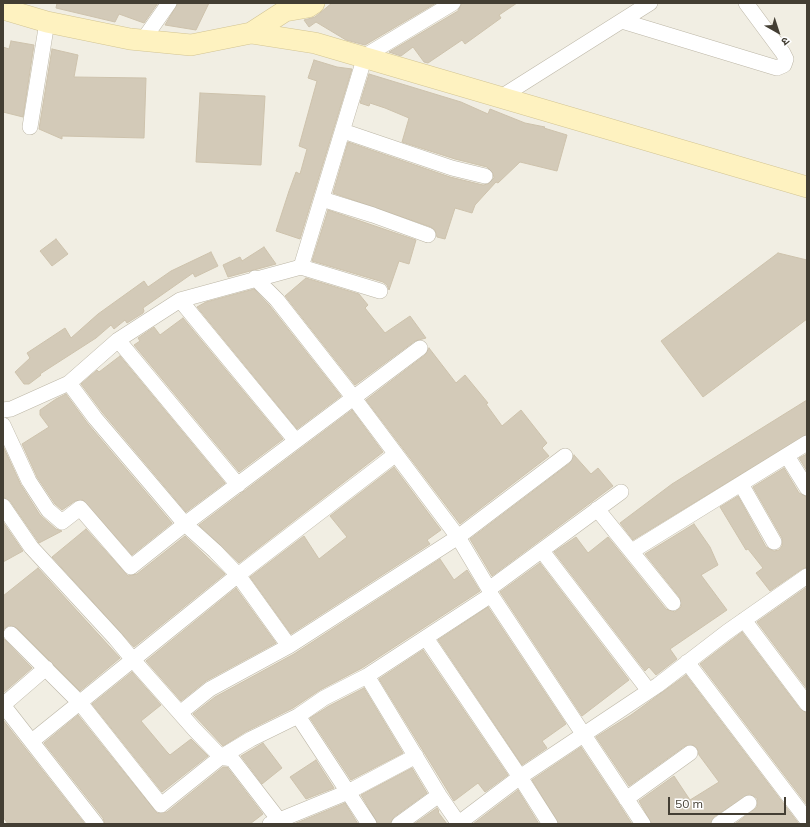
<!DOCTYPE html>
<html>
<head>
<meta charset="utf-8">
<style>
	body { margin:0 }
	#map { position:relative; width:810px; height:827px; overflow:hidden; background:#f1eee3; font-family:Mulish,"Noto Sans Devanagari",sans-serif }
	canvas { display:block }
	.frame { position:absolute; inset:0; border:4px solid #433e33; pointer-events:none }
	.north { position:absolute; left:758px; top:12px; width:40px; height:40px; -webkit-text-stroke:3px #fff; paint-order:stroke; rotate:141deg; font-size:11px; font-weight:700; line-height:16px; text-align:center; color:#433e33 }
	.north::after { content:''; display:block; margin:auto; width:14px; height:18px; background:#433e33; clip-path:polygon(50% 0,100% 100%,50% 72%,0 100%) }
	.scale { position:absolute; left:668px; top:797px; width:118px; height:18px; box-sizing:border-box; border:2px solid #433e33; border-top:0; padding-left:5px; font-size:12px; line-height:14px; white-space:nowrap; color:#433e33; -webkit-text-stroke:3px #fff; paint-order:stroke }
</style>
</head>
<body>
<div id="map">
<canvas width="810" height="827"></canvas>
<div class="frame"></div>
<div class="north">उ</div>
<div class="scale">50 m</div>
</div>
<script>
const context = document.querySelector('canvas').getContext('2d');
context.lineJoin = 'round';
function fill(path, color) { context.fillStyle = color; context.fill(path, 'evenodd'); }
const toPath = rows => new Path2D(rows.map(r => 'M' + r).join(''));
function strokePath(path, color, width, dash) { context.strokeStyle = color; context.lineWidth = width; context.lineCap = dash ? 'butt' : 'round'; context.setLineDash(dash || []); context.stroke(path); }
const building = toPath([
	[57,3,158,3,144,23,119,14,115,22,56,8,57,3],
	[178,3,209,3,196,30,165,25,178,3],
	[332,3,436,3,365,45,346,40,316,22,309,27,304,20,315,17,332,3],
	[462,3,517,3,499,15,501,18,465,44,462,40,428,63,424,62,413,47,401,56,389,52,458,11,462,3],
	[11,41,34,45,23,117,3,112,3,47,9,49,11,41],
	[52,49,78,55,74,77,146,78,144,138,62,136,62,139,39,129,52,49],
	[314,60,337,67,352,69,300,239,276,231,289,191,296,172,300,174,307,149,299,146,317,81,308,78,314,60],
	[369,74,461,102,488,114,490,109,525,123,545,127,544,128,567,135,557,171,520,162,498,183,496,182,475,205,472,213,455,208,445,239,437,237,435,230,431,227,333,193,348,142,450,177,483,185,488,184,494,178,493,173,487,167,455,159,402,142,409,118,385,108,370,103,369,106,360,103,369,74],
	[200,93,265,96,261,165,196,162,200,93],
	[328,210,416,240,409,264,399,261,389,290,387,285,383,282,312,261,328,210],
	[56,239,68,254,52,266,40,251,56,239],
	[264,247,276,264,228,277,223,265,240,257,242,261,264,247],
	[211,252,218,266,195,277,193,273,143,308,144,311,143,313,127,323,125,320,114,329,111,325,96,338,40,374,41,375,29,384,24,384,15,372,30,358,27,353,65,328,71,338,98,314,144,281,148,287,171,271,211,252],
	[778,253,807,260,807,319,703,397,661,341,778,253],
	[306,278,359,294,368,305,365,308,385,333,410,316,426,338,415,341,355,385,285,296,306,278],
	[254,289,270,306,341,396,297,429,197,307,206,302,254,289],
	[183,318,283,439,239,472,134,345,140,341,138,338,154,327,160,335,183,318],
	[429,348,456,383,465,375,488,403,486,404,502,426,521,410,547,443,542,448,549,456,460,524,366,400,425,355,429,348],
	[120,356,225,483,186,512,102,412,81,384,97,370,99,372,120,356],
	[66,394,88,424,172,523,132,555,83,500,75,501,62,510,55,504,37,477,22,444,49,427,40,415,40,410,56,399,66,394],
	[807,400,807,434,633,540,620,523,672,484,807,400],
	[352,410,383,452,239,563,199,525,352,410],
	[3,446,21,485,40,515,56,529,62,531,39,543,10,501,3,497,3,446],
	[807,454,807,471,799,458,807,454],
	[574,455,591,474,598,468,613,486,492,576,470,539,570,463,574,455],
	[394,467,441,530,427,540,430,544,291,634,250,577,304,536,319,559,347,537,330,516,394,467],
	[784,468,799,493,807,497,807,567,802,569,770,591,756,573,763,568,748,549,746,550,720,507,738,496,766,547,774,551,779,550,782,546,782,538,753,487,784,468],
	[3,522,23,551,3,562,3,522],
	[694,524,710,547,718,565,701,575,727,610,670,649,677,659,656,675,649,667,645,671,554,552,576,537,588,553,608,537,666,609,675,612,681,607,680,598,645,554,694,524],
	[86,529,128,576,137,574,185,536,225,574,134,647,52,557,86,529],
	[440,559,454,580,467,570,480,591,362,668,320,690,293,708,247,731,223,746,193,714,215,697,294,654,440,559],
	[540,563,629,680,582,716,500,592,540,563],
	[38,568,120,658,80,691,17,628,9,625,3,630,3,596,38,568],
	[807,587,807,689,757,622,807,587],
	[236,588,276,643,206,681,181,701,146,661,236,588],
	[488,607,566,724,542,741,547,748,522,765,438,640,488,607],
	[742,632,800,709,807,713,807,805,700,664,742,632],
	[3,638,32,668,3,693,3,638],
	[423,650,508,775,485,792,478,783,454,801,379,679,423,650],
	[132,672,161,705,141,721,167,752,170,755,191,739,208,756,162,792,92,704,132,672],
	[686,675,799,824,735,824,757,807,757,798,749,794,714,817,710,824,652,824,639,801,674,776,690,800,719,782,699,755,697,748,693,745,685,746,629,786,596,737,631,715,686,675],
	[364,688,403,753,351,780,310,718,329,706,364,688],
	[78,715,157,813,167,812,223,767,227,767,263,814,250,824,105,824,103,818,44,743,78,715],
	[3,720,85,824,8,824,3,817,3,720],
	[263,743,282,768,262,784,241,756,263,743],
	[581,747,619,804,632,824,559,824,532,780,581,747],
	[316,760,334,788,306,799,290,777,316,760],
	[412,768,427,793,394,817,390,824,378,824,361,795,412,768],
	[518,790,539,824,473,824,518,790],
	[345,803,358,824,294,824,345,803],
	[437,808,439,811,438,812,447,824,414,824,437,808]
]);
fill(building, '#d3cab8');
strokePath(building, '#cdc2ac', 1);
const street = toPath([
	[622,21,777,68,784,65,786,59,783,53,746,3],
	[143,40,169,3],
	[501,97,650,3],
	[30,127,47,22],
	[343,131,452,168,485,176],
	[322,199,373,215,428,235],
	[301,267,380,291],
	[255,278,277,300,353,397,458,537,489,589],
	[180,300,296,441],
	[118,340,238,485],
	[69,383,95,418,185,524,215,551,238,575,289,646],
	[3,410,11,409,69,383,118,340,180,300,301,267,365,56,453,3],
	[3,425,29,481,48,510,62,522,80,508,131,567,185,524,420,348],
	[787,456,807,488],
	[741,484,774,542],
	[3,506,31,547,115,638,134,661,194,729,221,757,232,759,279,820],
	[597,509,673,603],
	[542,551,649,691],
	[632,551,807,443],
	[491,595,643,824],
	[744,620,807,704],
	[11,634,81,704,161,805,221,757,251,739,298,716,324,698,367,676,491,595,489,589,621,492],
	[426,638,520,777,550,824],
	[687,662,807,820],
	[367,676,439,795,459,824],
	[3,705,96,824],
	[3,705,46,668],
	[180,713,210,689,289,646,458,537,565,456],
	[298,716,369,824],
	[32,741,238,575,396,454],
	[626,799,690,753],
	[459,823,520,777,658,685,727,632,807,576],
	[270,824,348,792,416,756],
	[399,824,439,795],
	[719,824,749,803]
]);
const secondary = toPath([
	[3,9,47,22,130,39,191,45,251,33,315,43,807,187],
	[251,33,285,11,308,7,314,3]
]);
strokePath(street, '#bcb6a6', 16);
strokePath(secondary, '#d2c493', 22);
strokePath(street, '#fff', 15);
strokePath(secondary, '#fef2c0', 21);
</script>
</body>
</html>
